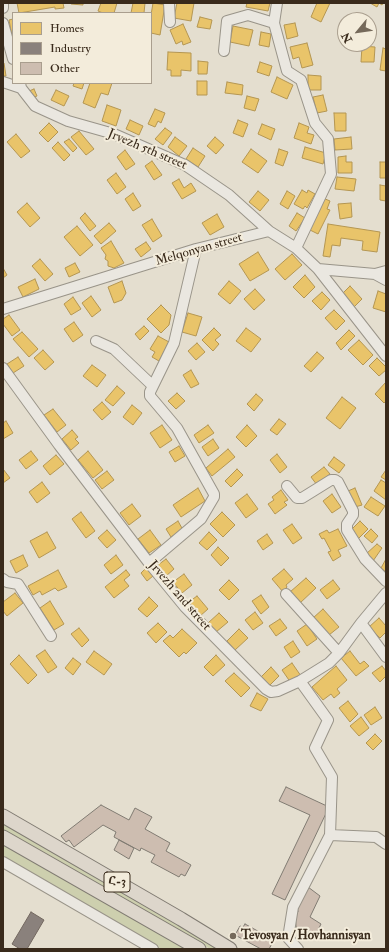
<!DOCTYPE html>
<html>
<head>
<meta charset="utf-8">
<style>
	body { margin:0 }
	#map { position:relative; width:389px; height:952px; overflow:hidden; background:#e4decf; font-family:"IM FELL Double Pica",serif }
	canvas { display:block }
	.frame { position:absolute; inset:0; border:4px solid #392a1b; pointer-events:none }
	.legend { position:absolute; left:12px; top:12px; width:140px; height:72px; box-sizing:border-box; background:#f3ecdb; border:1px solid #a99e8e; margin:0; padding:5px 7px; list-style:none; font-size:12px; color:#392a1b }
	.legend li { display:flex; align-items:center; gap:8px; height:20px }
	.legend b { width:20px; border:1px solid #a99e8e }
	.north { position:absolute; left:337px; top:12px; width:40px; height:40px; box-sizing:border-box; background:#f3ecdb; border:1px solid #a99e8e; border-radius:50%; rotate:241deg; font-size:11px; font-weight:700; line-height:16px; text-align:center; color:#392a1b }
	.north::after { content:''; display:block; margin:auto; width:14px; height:18px; background:#75695a; clip-path:polygon(50% 0,100% 100%,50% 72%,0 100%) }
</style>
</head>
<body>
<div id="map">
<canvas width="389" height="952"></canvas>
<div class="frame"></div>
<ul class="legend">
<li><b style="height:11px;background:#e9c46a"></b>Homes</li>
<li><b style="height:11px;background:#8a817c"></b>Industry</li>
<li><b style="height:11px;background:#cdbdb0"></b>Other</li>
</ul>
<div class="north">N</div>
</div>
<script>
const context = document.querySelector('canvas').getContext('2d');
context.lineJoin = 'round';
function fill(path, color) { context.fillStyle = color; context.fill(path, 'evenodd'); }
const toPath = rows => new Path2D(rows.map(r => 'M' + r).join(''));
function strokePath(path, color, width, dash) { context.strokeStyle = color; context.lineWidth = width; context.lineCap = dash ? 'butt' : 'round'; context.setLineDash(dash || []); context.stroke(path); }
function label(font, color, halo, rows, align = 'center') {
  context.font = font + ' "IM FELL Double Pica","Noto Serif Armenian",serif'; context.lineWidth = 4; context.setLineDash([]); context.textBaseline = 'middle'; context.strokeStyle = halo; context.fillStyle = color; for (const [text, x, y, turn = 0] of rows) {
    context.save(); context.translate(x, y); context.rotate((+turn || 0) * Math.PI / 180); context.textAlign = isNaN(turn) ? turn : align; if (halo) context.strokeText(text, 0, 0); context.fillText(text, 0, 0); context.restore();
  }
}
fill(toPath([
	[3,823,116,889,220,949,210,949,3,830],
	[3,844,188,949,161,949,3,856]
]), '#cdcfae');
const homes = toPath([
	[17,3,63,3,64,8,55,9,55,7,19,13,17,3],
	[72,3,83,3,83,5,71,4,72,3],
	[101,3,117,3,114,13,103,13,98,11,101,3],
	[133,3,145,3,144,13,131,13,133,3],
	[153,3,165,5,160,35,151,33,151,15,153,3],
	[177,3,194,3,191,21,174,18,177,3],
	[247,3,270,3,268,11,246,7,247,3],
	[317,3,330,3,321,22,311,17,317,3],
	[370,3,383,3,382,5,379,3,377,7,370,3],
	[200,17,212,20,210,29,197,27,200,17],
	[13,19,13,36,12,36,9,20,13,19],
	[295,23,298,36,287,39,284,25,295,23],
	[183,24,191,42,183,45,182,41,176,44,170,30,183,24],
	[369,24,372,25,371,35,369,35,369,24],
	[233,26,253,30,249,46,230,42,233,26],
	[261,32,271,34,269,47,259,45,261,32],
	[307,43,313,65,302,68,299,57,293,59,290,47,307,43],
	[362,46,375,47,374,62,361,62,362,46],
	[383,48,386,49,386,71,380,70,383,48],
	[168,52,191,53,191,71,181,70,181,76,171,76,171,70,167,70,168,52],
	[198,61,208,62,207,74,198,74,198,61],
	[260,62,272,66,269,76,257,72,260,62],
	[3,63,4,63,6,76,3,76,3,63],
	[308,75,321,76,321,90,308,90,308,75],
	[277,77,293,85,287,99,271,92,277,77],
	[197,81,207,81,207,95,197,95,197,81],
	[227,82,243,85,242,95,225,93,227,82],
	[74,83,84,83,82,89,73,86,74,83],
	[90,83,112,83,108,95,101,93,95,108,83,103,90,83],
	[34,89,37,96,32,98,29,91,34,89],
	[56,90,69,96,64,106,51,100,56,90],
	[323,95,327,111,317,113,313,97,323,95],
	[247,96,259,99,255,111,244,108,247,96],
	[107,105,121,110,116,126,102,121,107,105],
	[155,109,165,113,161,123,158,121,155,127,148,124,155,109],
	[334,113,346,113,346,131,335,131,334,113],
	[130,120,143,126,139,135,126,129,130,120],
	[238,120,248,124,243,137,233,133,238,120],
	[49,123,58,132,48,142,39,133,49,123],
	[299,123,309,127,307,133,314,135,311,144,294,138,299,123],
	[262,124,275,129,271,140,258,134,262,124],
	[165,128,172,133,163,145,155,139,165,128],
	[79,131,94,149,86,155,71,137,79,131],
	[16,134,30,151,21,158,7,142,16,134],
	[175,137,187,146,179,156,168,147,175,137],
	[215,137,224,145,216,154,207,146,215,137],
	[351,137,352,149,335,150,334,139,351,137],
	[69,139,77,148,73,152,64,142,69,139],
	[58,142,70,155,64,161,52,148,58,142],
	[305,147,326,153,323,164,302,158,305,147],
	[193,148,205,156,198,167,186,159,193,148],
	[251,149,267,161,258,173,242,162,251,149],
	[279,149,288,152,283,166,275,163,279,149],
	[125,150,135,164,126,170,117,157,125,150],
	[346,156,346,162,352,162,352,173,338,173,338,157,346,156],
	[152,161,162,175,154,180,145,166,152,161],
	[380,162,386,162,386,178,380,178,380,162],
	[116,173,126,187,117,194,107,180,116,173],
	[337,177,356,179,354,191,335,189,337,177],
	[179,179,184,188,191,183,196,191,182,199,172,183,179,179],
	[380,185,386,186,386,201,380,200,380,185],
	[302,190,307,193,308,190,315,194,307,208,305,206,303,209,294,204,302,190],
	[258,191,269,200,260,211,249,202,258,191],
	[287,191,295,196,288,209,280,204,287,191],
	[133,193,141,206,133,211,125,199,133,193],
	[323,198,330,201,327,209,330,210,318,234,308,229,323,198],
	[27,203,40,218,30,227,17,212,27,203],
	[351,203,352,217,340,219,338,204,351,203],
	[85,213,96,226,90,231,80,218,85,213],
	[297,213,305,218,296,231,289,226,297,213],
	[217,214,224,227,210,235,202,223,217,214],
	[152,219,162,236,153,242,142,225,152,219],
	[109,223,116,231,101,244,94,236,109,223],
	[328,224,380,232,377,252,362,250,363,241,341,238,340,246,332,245,330,257,323,256,328,224],
	[77,226,93,245,80,256,64,237,77,226],
	[111,241,124,263,114,268,108,266,108,261,105,259,106,255,101,248,111,241],
	[146,242,151,249,141,257,135,249,146,242],
	[258,252,269,270,250,281,239,264,258,252],
	[292,254,302,265,285,280,275,269,292,254],
	[40,259,53,274,45,281,32,266,40,259],
	[75,263,80,272,69,277,65,268,75,263],
	[3,268,7,275,3,278,3,268],
	[305,275,315,287,304,298,293,287,305,275],
	[35,279,39,289,23,297,18,287,35,279],
	[122,281,126,293,122,300,114,303,108,287,122,281],
	[229,281,241,291,230,304,218,294,229,281],
	[350,286,362,299,354,307,342,294,350,286],
	[255,289,265,300,254,310,244,299,255,289],
	[378,291,386,294,386,312,373,308,378,291],
	[322,292,330,300,321,310,312,301,322,292],
	[91,296,101,310,92,317,82,303,91,296],
	[73,297,81,309,71,315,64,304,73,297],
	[161,305,171,315,169,325,161,333,147,319,161,305],
	[334,310,345,321,336,330,325,318,334,310],
	[188,313,202,317,196,336,182,332,188,313],
	[9,315,20,330,12,336,3,324,3,319,9,315],
	[74,322,83,335,73,342,64,329,74,322],
	[144,326,149,331,140,340,135,334,144,326],
	[214,328,221,335,215,340,219,344,213,351,202,340,214,328],
	[246,328,261,339,251,352,236,341,246,328],
	[349,330,355,336,341,350,336,343,349,330],
	[22,332,38,349,29,357,13,339,22,332],
	[158,336,169,342,159,361,152,357,155,352,150,349,158,336],
	[359,340,373,355,363,365,348,350,359,340],
	[197,343,205,352,196,360,188,351,197,343],
	[43,350,54,362,45,370,34,358,43,350],
	[317,352,324,358,311,372,304,366,317,352],
	[18,357,24,366,13,373,7,364,18,357],
	[377,358,386,367,386,370,379,376,369,366,377,358],
	[92,365,106,375,97,387,83,376,92,365],
	[191,370,199,384,191,388,183,375,191,370],
	[386,382,386,401,384,403,375,394,386,382],
	[117,386,125,393,113,406,105,400,117,386],
	[177,393,185,401,176,409,168,401,177,393],
	[256,394,263,400,254,411,247,404,256,394],
	[342,397,356,408,340,429,326,418,342,397],
	[102,402,111,412,102,420,93,410,102,402],
	[132,405,142,413,133,425,123,417,132,405],
	[53,409,66,425,57,432,44,415,53,409],
	[279,419,286,424,277,435,270,430,279,419],
	[6,421,13,433,3,439,3,423,6,421],
	[162,425,172,440,160,448,150,433,162,425],
	[208,425,214,433,199,443,194,435,208,425],
	[247,425,257,436,246,447,236,437,247,425],
	[72,430,78,437,75,439,79,443,71,450,62,439,72,430],
	[213,439,219,448,208,456,202,447,213,439],
	[179,446,185,456,175,462,169,452,179,446],
	[228,449,235,457,212,476,206,468,228,449],
	[31,451,38,460,26,469,19,460,31,451],
	[88,451,103,470,93,478,78,460,88,451],
	[277,454,287,467,280,473,270,460,277,454],
	[56,455,64,464,50,475,43,466,56,455],
	[334,457,345,465,339,473,328,465,334,457],
	[324,467,330,474,317,485,311,477,324,467],
	[3,469,10,478,3,483,3,469],
	[237,469,243,475,231,487,225,481,237,469],
	[386,470,386,480,381,477,386,470],
	[107,471,114,480,102,489,95,480,107,471],
	[381,480,386,483,386,500,374,491,381,480],
	[42,482,50,493,37,503,29,492,42,482],
	[198,488,205,501,181,517,173,505,198,488],
	[355,488,362,505,355,507,348,491,355,488],
	[281,490,288,500,284,502,287,505,275,514,268,504,274,500,272,497,281,490],
	[247,494,258,509,246,518,235,503,247,494],
	[332,494,341,507,332,513,323,501,332,494],
	[371,497,385,506,378,516,364,507,371,497],
	[132,504,141,516,129,525,120,513,132,504],
	[81,512,95,531,86,538,72,519,81,512],
	[222,512,235,525,223,537,210,524,222,512],
	[178,521,183,530,171,537,166,529,178,521],
	[360,521,368,529,357,540,351,530,360,521],
	[292,524,302,538,293,544,283,530,292,524],
	[338,529,347,546,338,550,341,556,333,561,328,552,331,551,324,538,322,539,319,534,327,530,329,533,338,529],
	[371,529,378,536,372,543,364,536,371,529],
	[107,530,116,540,107,548,98,538,107,530],
	[150,530,161,545,149,553,138,539,150,530],
	[47,532,56,548,39,558,30,541,47,532],
	[209,532,217,540,207,550,199,543,209,532],
	[267,534,273,543,263,550,257,541,267,534],
	[377,544,382,548,373,561,366,554,377,544],
	[218,547,229,558,221,566,211,555,218,547],
	[23,555,28,566,16,573,10,561,23,555],
	[116,555,123,565,111,574,104,565,116,555],
	[166,559,174,569,166,576,158,565,166,559],
	[386,559,386,572,381,568,386,559],
	[146,568,153,576,147,581,141,573,146,568],
	[284,569,293,579,286,585,287,587,283,592,272,579,284,569],
	[58,570,67,587,58,591,55,588,42,595,40,591,33,595,28,586,58,570],
	[126,570,130,575,124,580,129,586,114,598,105,587,126,570],
	[184,574,192,585,182,593,173,582,184,574],
	[306,578,316,588,300,603,290,592,306,578],
	[229,580,239,590,229,600,219,590,229,580],
	[333,580,340,589,327,599,320,590,333,580],
	[15,593,23,603,7,616,3,611,3,602,15,593],
	[261,595,269,607,261,614,252,601,261,595],
	[197,596,208,609,200,616,189,602,197,596],
	[149,597,158,606,147,617,138,609,149,597],
	[50,601,64,624,54,630,40,608,50,601],
	[323,609,339,627,329,635,313,618,323,609],
	[255,612,263,623,253,630,245,620,255,612],
	[219,613,228,622,216,632,208,623,219,613],
	[379,618,386,626,386,632,380,638,369,627,379,618],
	[280,619,287,628,276,636,269,626,280,619],
	[158,623,167,632,156,643,147,633,158,623],
	[307,624,317,639,307,646,297,631,307,624],
	[79,628,89,640,82,647,71,634,79,628],
	[182,629,197,643,186,654,184,652,179,657,163,641,170,635,173,638,182,629],
	[239,629,248,638,235,650,227,641,239,629],
	[293,641,300,652,291,658,284,647,293,641],
	[45,650,57,667,48,673,36,656,45,650],
	[94,651,112,664,104,675,86,662,94,651],
	[350,651,360,664,364,661,369,666,356,676,341,658,350,651],
	[19,655,37,675,28,684,10,664,19,655],
	[216,655,225,665,213,676,204,667,216,655],
	[73,658,81,664,73,675,65,668,73,658],
	[292,663,301,676,291,683,282,670,292,663],
	[336,666,347,680,337,689,340,693,334,698,331,694,323,700,312,687,336,666],
	[382,666,386,671,386,676,380,682,372,673,382,666],
	[271,667,279,676,268,687,259,679,271,667],
	[234,673,250,688,241,697,225,681,234,673],
	[257,693,268,699,261,711,250,706,257,693],
	[348,701,358,714,350,722,339,708,348,701],
	[375,707,382,718,371,725,364,715,375,707],
	[361,717,369,728,359,736,350,726,361,717],
	[375,734,382,741,373,750,366,743,375,734]
]);
fill(homes, '#e9c46a');
strokePath(homes, '#b49652', 1);
const industry = toPath([
	[31,912,44,920,27,949,20,949,12,944,31,912]
]);
fill(industry, '#8a817c');
strokePath(industry, '#72675f', 1);
const building = toPath([
	[286,787,329,807,285,900,272,894,310,815,279,801,286,787],
	[101,805,129,820,135,808,152,817,145,829,170,843,166,851,191,865,185,876,181,874,179,877,151,862,155,855,141,848,140,851,114,837,116,832,103,825,74,847,69,840,66,842,61,836,101,805],
	[119,840,134,848,129,859,114,850,119,840],
	[308,887,320,896,310,917,321,924,314,938,296,927,295,914,298,912,297,906,308,887],
	[245,924,274,940,269,949,261,949,235,935,240,926,243,927,245,924]
]);
fill(building, '#cdbdb0');
strokePath(building, '#807b72', 1);
const minor = toPath([
	[169,3,170,22],
	[277,3,274,23,287,71,301,80,315,123,328,139,331,174,296,248],
	[3,8,3,3],
	[3,23,13,59],
	[224,51,227,21,248,15,274,23],
	[3,82,21,88],
	[20,83,21,88,35,106,68,121,114,134,185,165,229,195,269,231,296,248,318,269,386,356],
	[318,269,375,274,386,271],
	[375,274,386,280],
	[3,309,196,249,269,231],
	[96,341,114,349,153,386],
	[3,368,59,445,149,563,185,607,266,689,271,692,278,691,300,681,329,663,339,653,361,623,386,593],
	[287,486,297,498,302,498,331,480,335,480,338,482,353,511,353,515,347,524,347,530,365,559,386,581],
	[149,563,201,519,214,497,214,494,177,428,150,396,150,392,174,343,196,249],
	[3,579,7,582,18,584,51,636],
	[286,594,339,653],
	[361,623,386,657],
	[330,835,376,837,386,844],
	[3,862,153,949],
	[298,949,288,938,293,907,330,835,332,777,315,748,328,720,300,681]
]);
const major = toPath([
	[3,816,181,919,230,949],
	[3,837,199,949]
]);
strokePath(minor, '#999489', 12);
strokePath(major, '#807b72', 15);
strokePath(minor, '#eae7e0', 10);
strokePath(major, '#ddd6cb', 13);
for (const [x, y, r, color] of [
	[233,936,4,"#75695a"]
]) { const dot = new Path2D(); dot.arc(x, y, r, 0, 2 * Math.PI); context.fillStyle = color; context.fill(dot); strokePath(dot, '#f3ecdb', 1.5); }
for (const [x, y, w] of [
	[117,882,26]
]) { const box = new Path2D(); box.roundRect(x - w / 2, y - 10, w, 20, 3); context.fillStyle = '#f3ecdb'; context.fill(box); strokePath(box, '#392a1b', 1); }
label('bold 12px', '#392a1b', null, [
	["Հ-3",117,882]
]);
label('13px', '#392a1b', '#f3ecdb', [
	["Jrvezh 5th street",147,150,23],
	["Melqonyan street",199,250,-16],
	["Jrvezh 2nd street",179,596,49]
]);
label('bold 13px', '#392a1b', '#f3ecdb', [
	["Tevosyan / Hovhannisyan",241,936]
], 'left');
</script>
</body>
</html>
